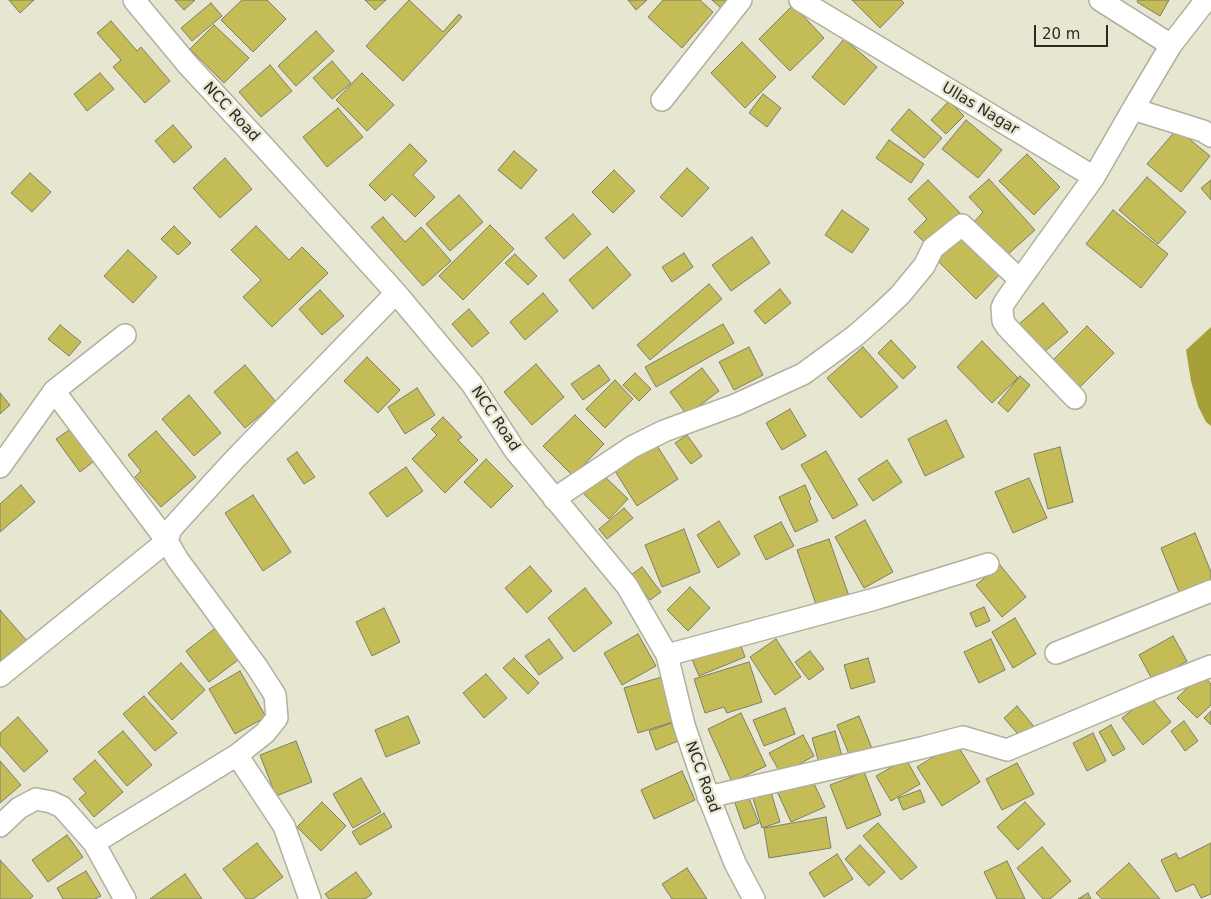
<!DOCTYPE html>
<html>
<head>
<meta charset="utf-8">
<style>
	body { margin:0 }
	#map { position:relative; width:1211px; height:899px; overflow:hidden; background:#e6e6d1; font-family:"DejaVu Sans",sans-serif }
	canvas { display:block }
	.scale { position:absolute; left:1034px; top:25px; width:74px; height:22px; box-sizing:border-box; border:2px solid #2a2922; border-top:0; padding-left:6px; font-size:15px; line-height:18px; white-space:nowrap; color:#2a2922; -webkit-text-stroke:4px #e6e6d1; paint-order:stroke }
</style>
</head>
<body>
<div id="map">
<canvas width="1211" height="899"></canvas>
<div class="scale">20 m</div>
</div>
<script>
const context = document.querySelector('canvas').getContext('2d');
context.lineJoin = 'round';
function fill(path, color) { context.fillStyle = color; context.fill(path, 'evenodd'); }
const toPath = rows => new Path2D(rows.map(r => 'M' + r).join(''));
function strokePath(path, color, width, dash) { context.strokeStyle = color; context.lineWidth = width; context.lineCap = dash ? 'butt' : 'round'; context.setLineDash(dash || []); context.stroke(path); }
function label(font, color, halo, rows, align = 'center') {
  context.font = font + ' "DejaVu Sans",sans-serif'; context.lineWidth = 5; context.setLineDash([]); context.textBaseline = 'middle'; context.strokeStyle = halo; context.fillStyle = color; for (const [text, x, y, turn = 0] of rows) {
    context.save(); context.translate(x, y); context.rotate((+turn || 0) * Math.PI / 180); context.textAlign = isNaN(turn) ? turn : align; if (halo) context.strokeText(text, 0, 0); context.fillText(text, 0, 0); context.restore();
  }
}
fill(toPath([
	[1211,327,1211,426,1206,422,1198,406,1191,381,1186,350]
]), '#a7a038');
const building = toPath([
	[9,0,34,0,20,13,9,0],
	[175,0,195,0,184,10,175,0],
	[242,0,267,0,286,19,253,52,221,20,242,0],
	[365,0,386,0,375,10,365,0],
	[409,0,443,32,459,14,462,17,403,81,366,46,409,0],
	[628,0,647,0,636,10,628,0],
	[663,0,700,0,713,12,682,48,648,17,663,0],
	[712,0,728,0,721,8,712,0],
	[852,0,901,0,904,3,880,28,852,0],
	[1138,0,1169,0,1160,16,1137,2,1138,0],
	[211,3,222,16,192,41,181,28,211,3],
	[793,5,824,38,790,71,759,39,793,5],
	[111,21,137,51,141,47,170,81,145,103,113,67,121,60,97,33,111,21],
	[214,25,249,58,224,83,190,49,214,25],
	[316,31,334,51,296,86,278,66,316,31],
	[844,39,877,67,844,105,812,77,844,39],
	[742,42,776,77,745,108,711,73,742,42],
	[332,61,351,83,332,99,313,78,332,61],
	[270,65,292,91,261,117,239,92,270,65],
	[100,73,114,89,87,111,74,94,100,73],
	[362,73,394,105,367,131,336,100,362,73],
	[763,94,781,108,767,127,749,113,763,94],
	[949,101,964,116,946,134,931,120,949,101],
	[338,108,363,137,327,167,303,137,338,108],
	[909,109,942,138,924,158,891,130,909,109],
	[966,120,1002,150,978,178,942,149,966,120],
	[173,125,192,147,174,163,155,141,173,125],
	[1177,129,1210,156,1181,192,1147,164,1177,129],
	[889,140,924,164,911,183,876,158,889,140],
	[410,144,427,161,413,175,435,197,415,217,392,194,385,201,369,185,410,144],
	[514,151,537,170,521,189,498,170,514,151],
	[1027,154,1060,187,1034,215,999,181,1027,154],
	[225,158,252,189,220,218,193,188,225,158],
	[687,168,709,188,682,217,660,197,687,168],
	[614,170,635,191,613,213,592,192,614,170],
	[30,173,51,192,32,212,11,193,30,173],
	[1147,177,1186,212,1158,244,1119,210,1147,177],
	[989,179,1035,230,1005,257,974,222,983,212,969,197,989,179],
	[928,180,962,215,929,247,914,232,927,219,908,199,928,180],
	[1211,180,1211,200,1201,188,1211,180],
	[459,195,483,222,450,251,426,224,459,195],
	[842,210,869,229,852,253,825,235,842,210],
	[1113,210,1168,254,1141,288,1086,244,1113,210],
	[573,214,591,234,564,259,545,238,573,214],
	[383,217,405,242,421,227,451,261,423,286,371,227,383,217],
	[490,225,514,249,463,300,439,276,490,225],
	[174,226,191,243,178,255,161,239,174,226],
	[256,226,289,260,302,247,328,273,272,327,243,297,261,280,231,250,256,226],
	[963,230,1004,270,976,299,932,255,963,230],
	[752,237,770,263,731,291,712,265,752,237],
	[607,247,631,275,593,309,569,280,607,247],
	[128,250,157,277,133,303,104,276,128,250],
	[684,253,693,267,672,282,662,267,684,253],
	[515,254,537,276,528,285,505,263,515,254],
	[709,284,722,299,650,360,637,345,709,284],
	[780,289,791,303,765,324,754,311,780,289],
	[320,290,344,316,322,335,299,309,320,290],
	[543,293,558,311,525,340,510,322,543,293],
	[1043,303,1068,332,1043,353,1018,325,1043,303],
	[469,309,489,333,472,347,452,324,469,309],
	[723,324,734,343,656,387,645,367,723,324],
	[60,325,81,342,69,356,48,339,60,325],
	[1087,326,1114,353,1078,389,1051,362,1087,326],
	[891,340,916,367,903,379,878,353,891,340],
	[982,341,1018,378,992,403,957,367,982,341],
	[749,347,763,375,734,390,719,362,749,347],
	[863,347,898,387,861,418,827,378,863,347],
	[367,357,400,390,378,413,344,381,367,357],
	[536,364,564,397,532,425,504,392,536,364],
	[245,365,276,402,245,428,214,392,245,365],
	[599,365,610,380,583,400,571,384,599,365],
	[702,368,719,391,687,415,670,392,702,368],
	[635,373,651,389,639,401,623,385,635,373],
	[1020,376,1030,385,1008,412,998,403,1020,376],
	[615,380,633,399,605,428,586,409,615,380],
	[417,388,435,415,405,434,388,407,417,388],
	[0,393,10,405,0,414,0,393],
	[189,395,221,433,194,456,162,419,189,395],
	[790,409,806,436,782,450,766,423,790,409],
	[575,415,604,444,573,476,543,446,575,415],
	[443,417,462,437,458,440,478,460,445,493,412,459,437,435,431,429,443,417],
	[946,420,964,457,925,476,908,439,946,420],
	[75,426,98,458,80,472,56,439,75,426],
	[156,431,196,477,161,507,135,477,141,471,128,455,156,431],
	[687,435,702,456,691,464,675,443,687,435],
	[656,444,678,479,637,506,615,471,656,444],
	[1060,447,1073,502,1048,509,1034,454,1060,447],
	[826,451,858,505,833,519,801,465,826,451],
	[297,452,315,477,304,484,287,459,297,452],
	[486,459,513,486,491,508,464,482,486,459],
	[887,460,902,482,873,501,858,479,887,460],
	[406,467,423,491,387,517,369,493,406,467],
	[601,473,628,499,609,519,582,492,601,473],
	[1029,478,1047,518,1013,533,995,492,1029,478],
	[21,485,35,502,0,532,0,504,21,485],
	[805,485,811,499,809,501,818,521,795,532,779,497,805,485],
	[253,495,291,552,263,571,225,513,253,495],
	[624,508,633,518,607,539,599,529,624,508],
	[865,520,893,572,864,588,835,537,865,520],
	[719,521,740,554,718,568,697,535,719,521],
	[781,522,794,546,766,560,754,536,781,522],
	[684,529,700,572,662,587,645,545,684,529],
	[1195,533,1211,572,1211,584,1181,597,1161,548,1195,533],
	[829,539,850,599,818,610,797,550,829,539],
	[1000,565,1026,597,1002,617,976,585,1000,565],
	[530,566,552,591,527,613,505,588,530,566],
	[642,567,661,592,650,600,631,575,642,567],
	[690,587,710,608,688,631,667,610,690,587],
	[585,588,612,623,574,652,548,618,585,588],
	[984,607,990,621,976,627,970,613,984,607],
	[384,608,400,642,372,656,356,622,384,608],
	[0,610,27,641,0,664,0,610],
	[1015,618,1036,654,1013,668,992,632,1015,618],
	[218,626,242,657,209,682,186,651,218,626],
	[638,634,656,666,622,685,604,653,638,634],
	[1173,636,1187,661,1153,681,1139,655,1173,636],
	[738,638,745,657,699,676,691,657,738,638],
	[549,639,563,658,539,675,525,656,549,639],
	[776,639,801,677,775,695,750,657,776,639],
	[991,639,1005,670,979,683,964,652,991,639],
	[810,651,824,669,809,680,795,662,810,651],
	[514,658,539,683,528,694,503,668,514,658],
	[868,658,875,682,851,689,844,665,868,658],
	[749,662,762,702,727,713,724,707,705,713,694,679,749,662],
	[181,663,205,690,172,720,148,693,181,663],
	[240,671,266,717,235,734,209,689,240,671],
	[486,674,507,698,484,718,463,693,486,674],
	[1202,674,1211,684,1211,705,1197,718,1177,698,1202,674],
	[662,677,676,721,638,733,624,688,662,677],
	[144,696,177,733,155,751,123,714,144,696],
	[1150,696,1171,722,1143,745,1122,718,1150,696],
	[1017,706,1036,729,1023,740,1004,718,1017,706],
	[785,708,795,734,764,746,753,720,785,708],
	[1211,711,1211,725,1204,718,1211,711],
	[741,713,766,766,732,782,708,729,741,713],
	[408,716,420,743,386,757,375,730,408,716],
	[859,716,873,751,851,759,837,725,859,716],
	[18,717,48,751,24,772,0,745,0,733,18,717],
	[1184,721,1198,741,1185,751,1171,731,1184,721],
	[671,723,678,741,656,750,649,731,671,723],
	[1111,725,1125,749,1113,756,1099,732,1111,725],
	[123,731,152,765,127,786,98,752,123,731],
	[835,731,842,756,819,763,812,738,835,731],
	[1093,733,1106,761,1087,771,1073,743,1093,733],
	[803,735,814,756,781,774,769,753,803,735],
	[296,741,312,782,276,796,260,755,296,741],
	[956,743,980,782,942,806,917,767,956,743],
	[906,759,920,784,891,801,876,776,906,759],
	[95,760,123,792,94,817,79,799,86,793,73,779,95,760],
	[0,761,21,785,0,803,0,761],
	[1017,763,1034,794,1002,810,986,779,1017,763],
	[682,771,695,800,654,819,641,790,682,771],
	[864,772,881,815,847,829,830,785,864,772],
	[811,777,825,807,791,822,777,791,811,777],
	[361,778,381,812,353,828,333,794,361,778],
	[770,789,780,822,762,828,752,795,770,789],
	[920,790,925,802,903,810,898,798,920,790],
	[749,798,759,823,744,829,735,803,749,798],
	[322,802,346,826,321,851,297,827,322,802],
	[1025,802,1045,824,1018,850,997,827,1025,802],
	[384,813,392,827,360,845,352,832,384,813],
	[826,817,831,848,769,858,764,828,826,817],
	[878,823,917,867,901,880,863,836,878,823],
	[67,835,83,857,48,882,32,860,67,835],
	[257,843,283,877,253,899,246,899,223,869,257,843],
	[1211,843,1211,894,1201,898,1194,884,1176,892,1161,860,1176,853,1179,859,1211,843],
	[860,845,885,872,869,886,845,859,860,845],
	[1042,847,1071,881,1050,899,1043,899,1017,868,1042,847],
	[837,854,853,879,824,897,809,873,837,854],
	[0,860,33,896,30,899,0,899,0,860],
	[1007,861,1025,899,997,899,984,872,1007,861],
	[1129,863,1160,899,1102,899,1096,893,1129,863],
	[687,868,707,899,672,899,662,884,687,868],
	[86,871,101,896,95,899,63,899,57,888,86,871],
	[356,872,372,894,365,899,329,899,325,894,356,872],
	[185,874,202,899,150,899,185,874],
	[1088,893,1091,899,1078,899,1088,893]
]);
fill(building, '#c4bd57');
strokePath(building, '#7d7d6b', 1);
const street = toPath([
	[134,0,188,65,265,148,396,293,472,384,514,449,627,586,667,655,684,725,706,790,735,863,754,899],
	[800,0,1094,177,1133,109],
	[1100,0,1171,45],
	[1206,0,1171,45,1133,109,1203,131,1211,136],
	[662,100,741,0],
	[1075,398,1007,327,1003,321,1002,308,1004,303,1020,280,1094,177],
	[0,467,54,391,125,335],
	[554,499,632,447,664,431,735,405,803,374,855,336,880,314,900,295,924,266,933,248,962,225,1020,280],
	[1056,653,1211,591],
	[667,655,875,599,988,564],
	[0,676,167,541,54,391],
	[237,755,284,826,310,899],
	[708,797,921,748,963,737,1007,750,1152,689,1211,666],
	[0,826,19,808,36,799,51,802,62,807,94,843,237,755,265,733,277,718,275,695,257,667,178,560,167,541,171,529,234,460,396,293],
	[94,843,125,899]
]);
strokePath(street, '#b1b09d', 24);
strokePath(street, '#fff', 21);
label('15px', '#2a2922', '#e6e6d1', [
	["Ullas Nagar",980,109,31],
	["NCC Road",231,112,47],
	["NCC Road",495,419,56],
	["NCC Road",702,777,70]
]);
</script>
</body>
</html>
